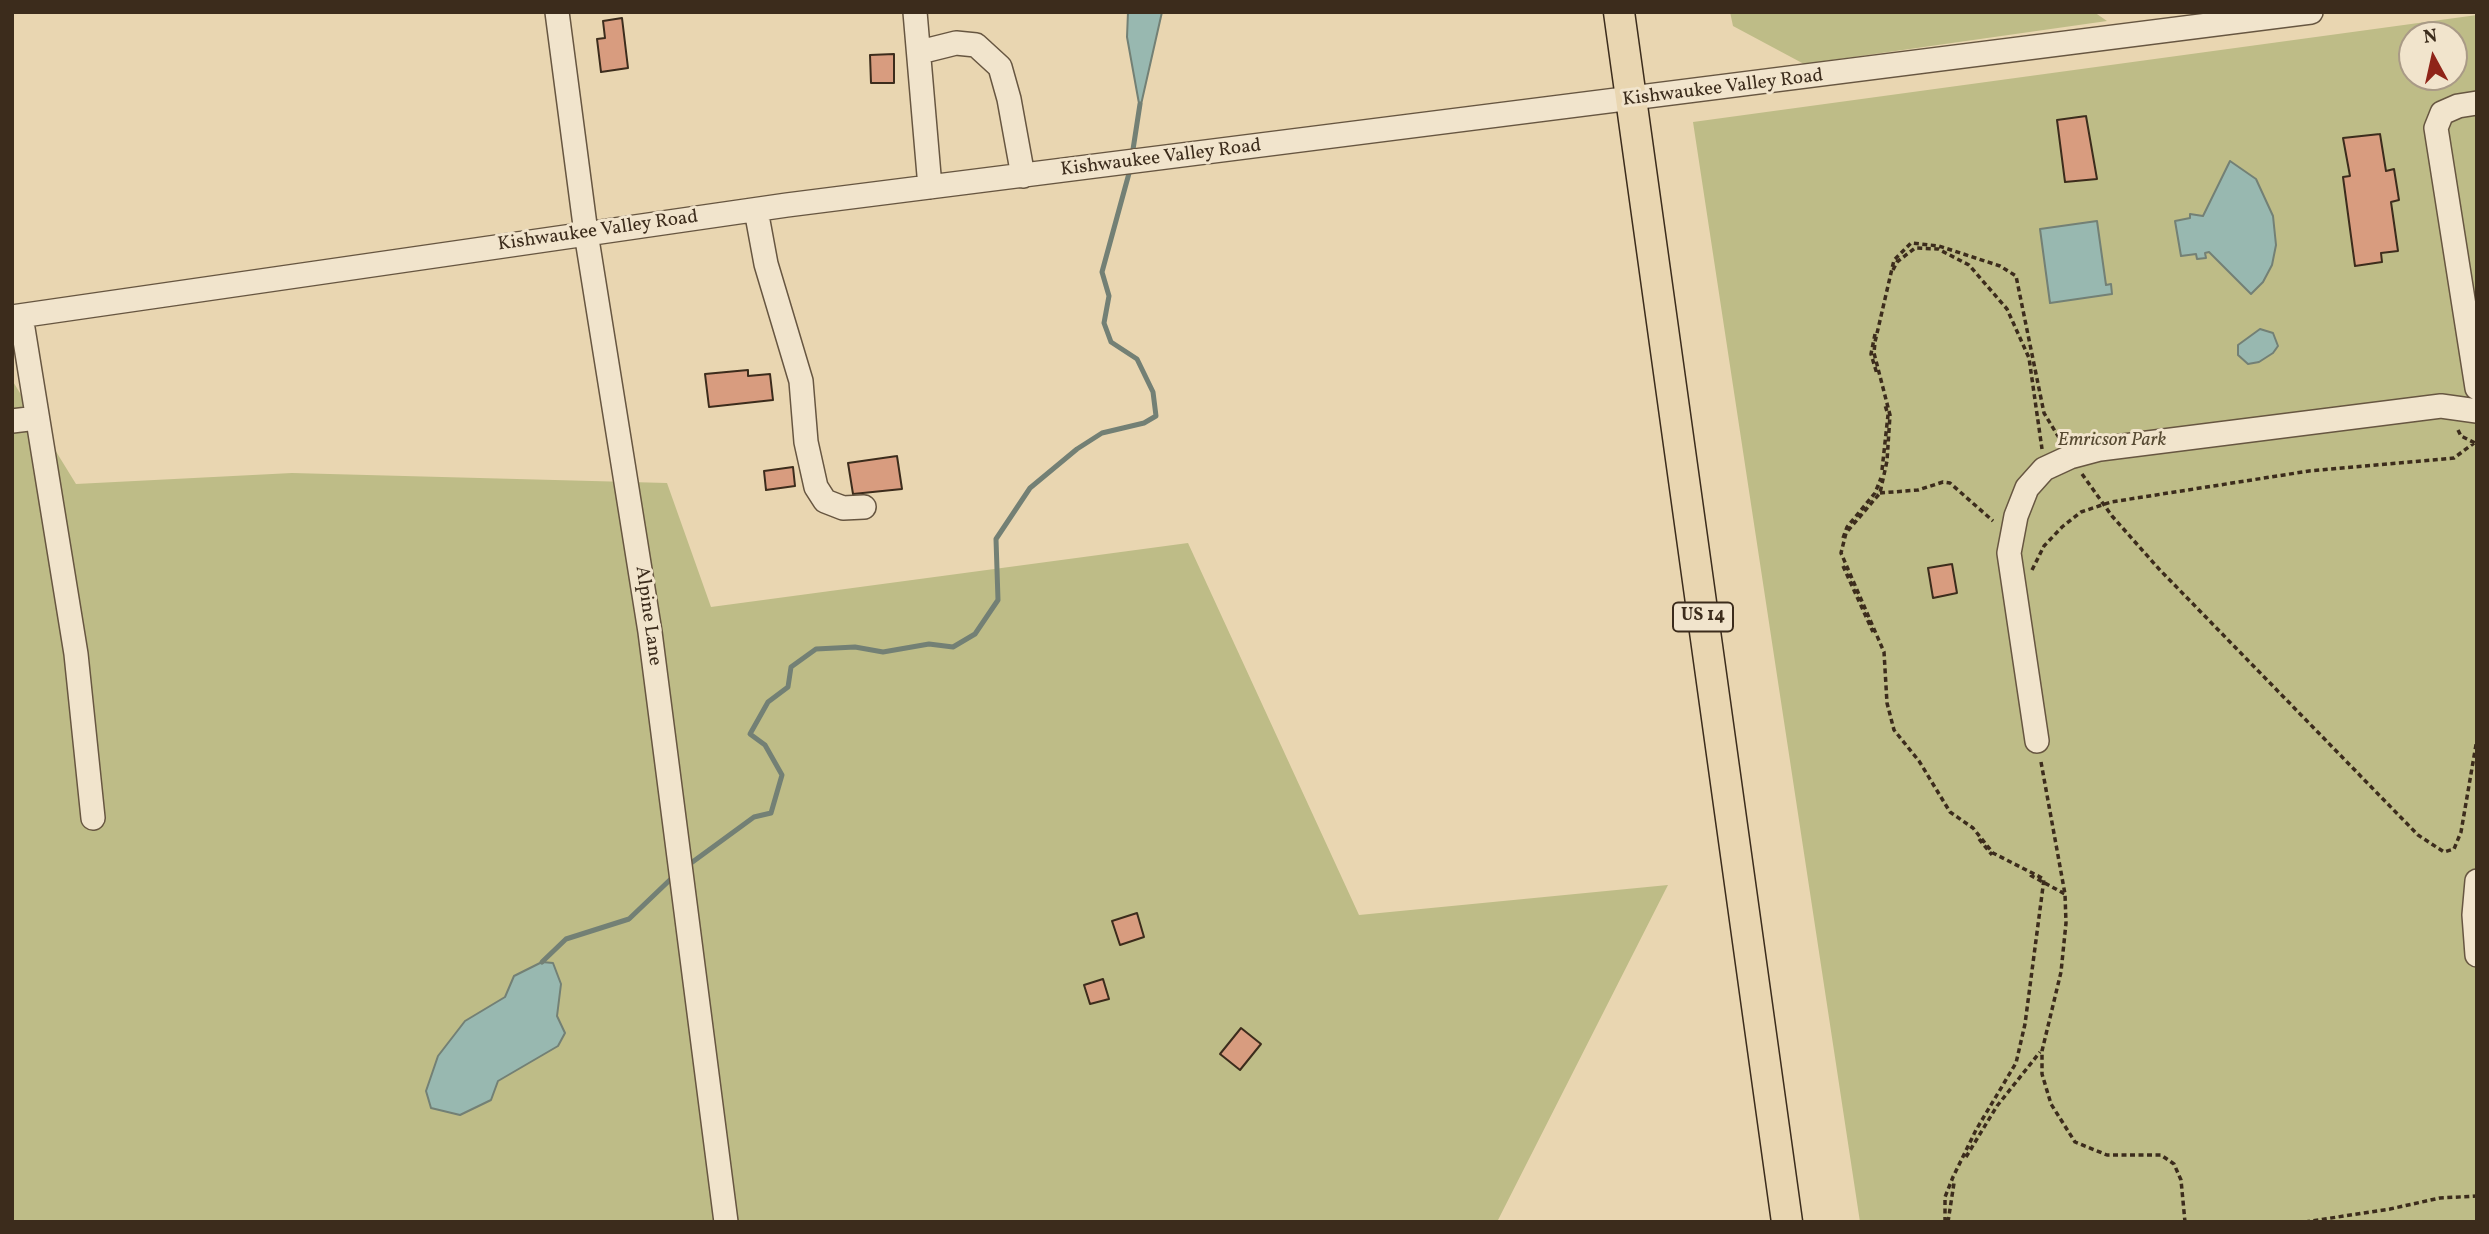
<!DOCTYPE html>
<html>
<head>
<meta charset="utf-8">
<style>
	body { margin:0 }
	#map { position:relative; width:2489px; height:1234px; overflow:hidden; background:#e9d6b1; font-family:Vollkorn,serif }
	canvas { display:block }
	.frame { position:absolute; inset:0; border:14px solid #3c2c1c; pointer-events:none }
	.north { position:absolute; left:2398px; top:21px; width:70px; height:70px; box-sizing:border-box; background:#f1e4cc; border:2px solid #a99a86; border-radius:50%; rotate:352deg; font-size:19px; font-weight:700; line-height:28px; text-align:center; color:#3c2c1c }
	.north::after { content:''; display:block; margin:auto; width:24px; height:32px; background:#8f2418; clip-path:polygon(50% 0,100% 100%,50% 72%,0 100%) }
</style>
</head>
<body>
<div id="map">
<canvas width="2489" height="1234"></canvas>
<div class="frame"></div>
<div class="north">N</div>
</div>
<script>
const context = document.querySelector('canvas').getContext('2d');
context.lineJoin = 'round';
function fill(path, color) { context.fillStyle = color; context.fill(path, 'evenodd'); }
const toPath = rows => new Path2D(rows.map(r => 'M' + r).join(''));
function strokePath(path, color, width, dash) { context.strokeStyle = color; context.lineWidth = width; context.lineCap = dash ? 'butt' : 'round'; context.setLineDash(dash || []); context.stroke(path); }
function label(font, color, halo, rows, align = 'center') {
  context.font = font + ' Vollkorn,serif'; context.lineWidth = 6; context.setLineDash([]); context.textBaseline = 'middle'; context.strokeStyle = halo; context.fillStyle = color; for (const [text, x, y, turn = 0] of rows) {
    context.save(); context.translate(x, y); context.rotate((+turn || 0) * Math.PI / 180); context.textAlign = isNaN(turn) ? turn : align; if (halo) context.strokeText(text, 0, 0); context.fillText(text, 0, 0); context.restore();
  }
}
fill(toPath([
	[1730,12,2094,12,2107,21,1804,64,1733,26],
	[2477,15,2477,1222,1860,1222,1693,122],
	[2412,35,2454,35,2454,77,2412,77],
	[12,380,76,484,292,473,667,483,711,607,1188,543,1359,915,1668,885,1497,1222,12,1222]
]), '#bebc87');
const water = toPath([
	[1128,12,1162,12,1140,109,1127,37,1128,12],
	[2230,161,2256,179,2273,216,2276,245,2272,265,2263,282,2251,294,2209,252,2205,253,2206,258,2197,259,2196,254,2181,256,2175,221,2190,218,2190,214,2203,216,2230,161],
	[2097,221,2106,285,2111,284,2112,294,2050,303,2040,229,2097,221],
	[2260,329,2273,333,2278,346,2273,353,2259,362,2248,364,2238,355,2238,345,2260,329],
	[542,962,553,963,561,984,557,1016,565,1033,558,1046,498,1081,491,1100,460,1115,431,1108,426,1091,438,1056,465,1021,505,997,514,976,542,962]
]);
fill(water, '#98b8b0');
strokePath(water, '#738075', 2);
strokePath(toPath([
	[1132,156,1140,104],
	[687,866,754,817,771,813,782,775,765,745,750,734,768,702,788,687,791,667,816,649,855,647,883,652,929,644,953,647,975,634,998,600,996,539,1030,488,1077,449,1102,433,1144,423,1156,416,1153,392,1137,359,1111,342,1104,323,1109,296,1102,272,1131,166],
	[542,962,566,939,629,919,674,876]
]), '#738075', 5);
const building = toPath([
	[622,18,628,68,601,72,597,39,605,38,603,21,622,18],
	[894,54,894,83,871,83,870,55,894,54],
	[2086,116,2097,179,2065,182,2057,120,2086,116],
	[2380,134,2386,171,2394,169,2399,200,2391,202,2398,251,2381,253,2382,262,2355,266,2343,177,2350,176,2343,138,2380,134],
	[748,370,748,376,770,374,773,400,709,407,705,374,748,370],
	[897,456,902,489,853,494,848,463,897,456],
	[793,467,795,486,766,490,764,471,793,467],
	[1952,564,1957,593,1933,598,1928,568,1952,564],
	[1137,913,1144,937,1120,945,1112,921,1137,913],
	[1103,979,1109,999,1090,1004,1084,985,1103,979],
	[1241,1028,1261,1044,1240,1070,1220,1054,1241,1028]
]);
fill(building, '#d89c7f');
strokePath(building, '#3c2c1c', 2);
const minor = toPath([
	[557,12,586,233,650,632,726,1222],
	[915,12,930,187],
	[920,52,956,43,976,45,1000,67,1009,99,1023,176],
	[2477,103,2458,106,2442,113,2436,128,2477,388],
	[756,210,766,264,801,381,806,442,816,487,825,501,843,508,864,507],
	[21,316,76,654,93,818],
	[12,317,787,205,2311,12],
	[12,421,37,418],
	[2037,741,2009,553,2016,516,2027,488,2044,469,2070,457,2100,449,2441,406,2477,411],
	[2477,881,2474,915,2477,955]
]);
const major = toPath([
	[1619,12,1787,1222]
]);
strokePath(minor, '#675641', 26);
strokePath(major, '#3c2c1c', 33);
strokePath(toPath([
	[1893,270,1897,262,1915,248,1938,249,1969,265,2007,309,2029,358,2042,449],
	[1875,334,1871,354,1877,374],
	[2458,430,2461,436,2477,444],
	[1882,470,1888,415,1885,405],
	[2082,474,2112,516,2159,569,2418,835,2444,852,2454,849,2461,832,2477,739],
	[1880,493,1918,490,1943,482,1950,483,1993,521],
	[1843,538,1847,527,1875,493,1881,478],
	[1843,566,1873,632],
	[2032,570,2044,546,2062,527,2081,512,2111,502,2309,471,2454,458,2474,443],
	[2041,762,2065,894,2066,923,2061,972,2042,1051,2042,1074,2051,1104,2075,1142,2107,1155,2161,1155,2174,1164,2181,1180,2185,1222],
	[1979,839,1992,855],
	[2030,875,2065,894],
	[1966,1157,1997,1106,2040,1052],
	[1945,1222,1945,1197,1953,1177,1976,1130,2016,1063,2025,1024,2044,879,1993,853,1973,828,1950,812,1919,761,1894,730,1887,703,1884,652,1841,553,1846,533,1880,493,1887,461,1890,415,1874,353,1875,342,1894,260,1911,243,1939,246,2000,266,2016,276,2044,413,2061,441],
	[1948,1222,1954,1183],
	[2305,1222,2390,1209,2440,1198,2477,1196]
]), '#3c2c1c', 3.5, [5, 3.5]);
strokePath(minor, '#f1e4cc', 23);
strokePath(major, '#e9d6b1', 30);
for (const [x, y, w] of [
	[1703,617,60]
]) { const box = new Path2D(); box.roundRect(x - w / 2, y - 14.5, w, 29, 5); context.fillStyle = '#f1e4cc'; context.fill(box); strokePath(box, '#3c2c1c', 2); }
label('bold 18px', '#3c2c1c', null, [
	["US 14",1703,617]
]);
label('19px', '#3c2c1c', '#f1e4cc', [
	["Kishwaukee Valley Road",1723,89,-7],
	["Kishwaukee Valley Road",1161,159,-7],
	["Kishwaukee Valley Road",598,232,-8],
	["Alpine Lane",647,616,82]
]);
label('italic 19px', '#564931', '#f1e4cc', [
	["Emricson Park",2112,442]
]);
</script>
</body>
</html>
